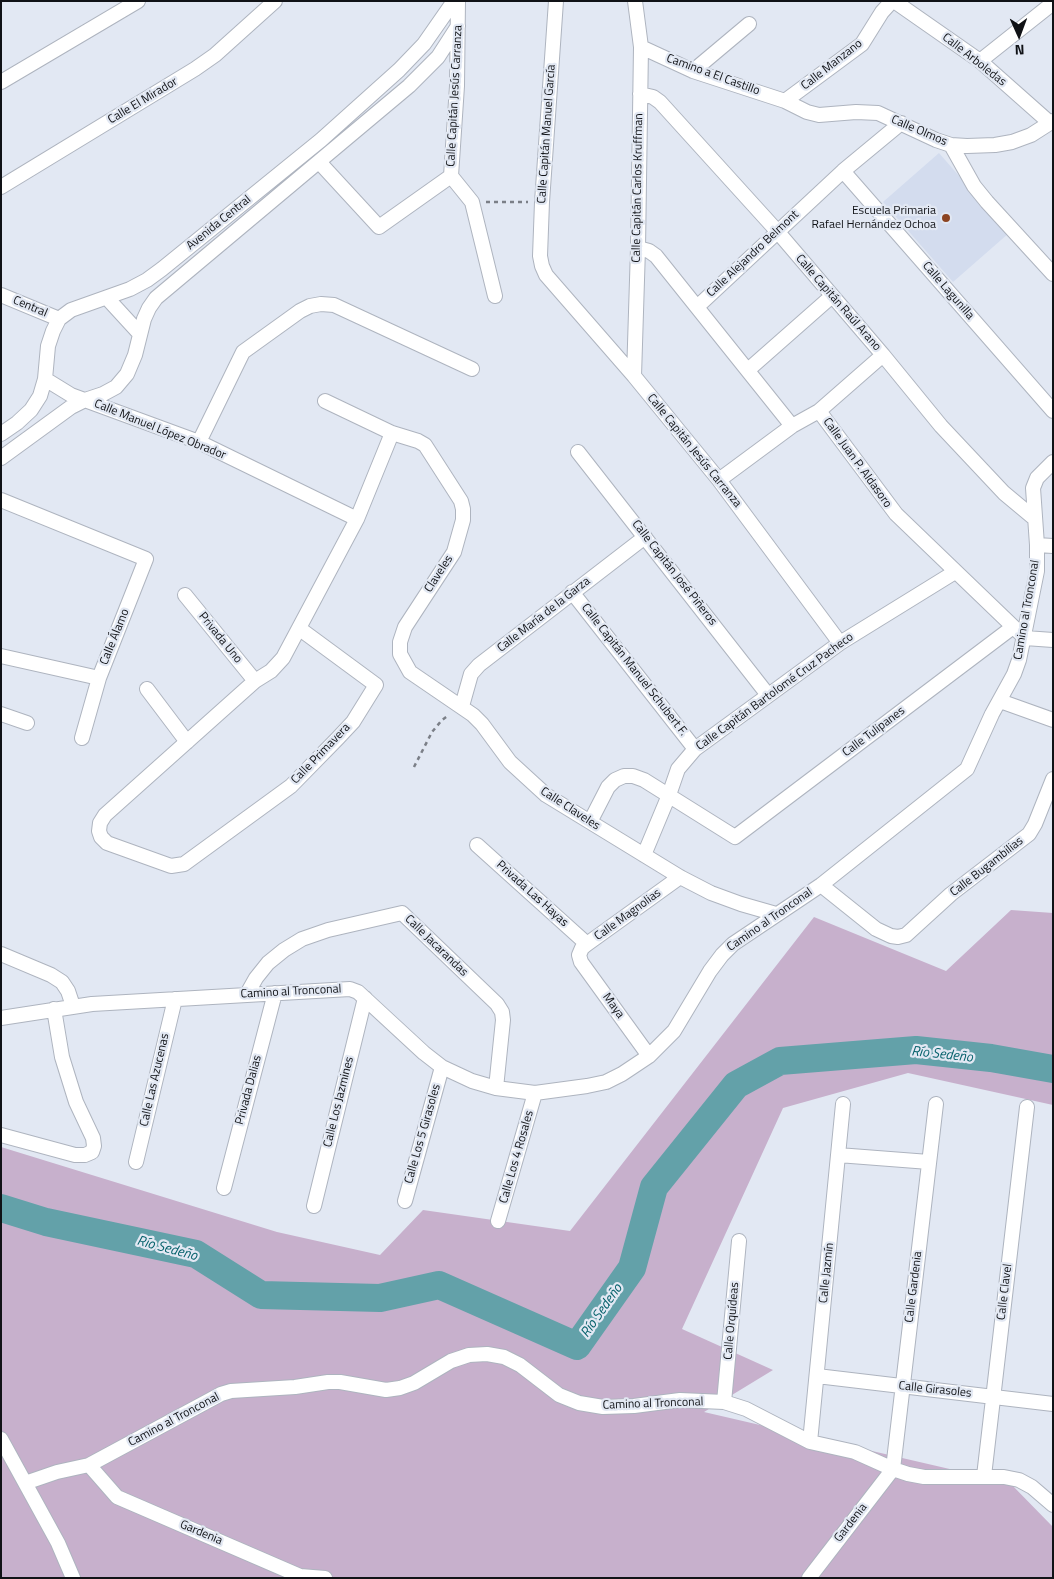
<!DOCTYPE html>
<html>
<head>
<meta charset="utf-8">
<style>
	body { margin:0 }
	#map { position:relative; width:1054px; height:1579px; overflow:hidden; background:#e2e8f3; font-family:"Titillium Web",sans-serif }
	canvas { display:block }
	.frame { position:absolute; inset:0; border:2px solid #101216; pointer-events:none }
	.north { position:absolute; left:994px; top:10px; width:50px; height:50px; -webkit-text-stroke:4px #e2e8f3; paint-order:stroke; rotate:178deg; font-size:14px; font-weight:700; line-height:20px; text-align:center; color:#101216 }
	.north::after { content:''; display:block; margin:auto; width:18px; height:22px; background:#101216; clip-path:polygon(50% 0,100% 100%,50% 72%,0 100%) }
</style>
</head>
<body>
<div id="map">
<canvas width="1054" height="1579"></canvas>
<div class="frame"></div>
<div class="north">N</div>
</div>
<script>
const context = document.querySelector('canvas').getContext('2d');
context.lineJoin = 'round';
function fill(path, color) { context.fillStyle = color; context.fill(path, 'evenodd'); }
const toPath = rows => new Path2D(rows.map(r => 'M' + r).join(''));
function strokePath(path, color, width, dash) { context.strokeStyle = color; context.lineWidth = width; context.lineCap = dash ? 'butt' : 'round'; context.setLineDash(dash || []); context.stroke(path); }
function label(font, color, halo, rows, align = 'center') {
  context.font = font + ' "Titillium Web",sans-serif'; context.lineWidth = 4.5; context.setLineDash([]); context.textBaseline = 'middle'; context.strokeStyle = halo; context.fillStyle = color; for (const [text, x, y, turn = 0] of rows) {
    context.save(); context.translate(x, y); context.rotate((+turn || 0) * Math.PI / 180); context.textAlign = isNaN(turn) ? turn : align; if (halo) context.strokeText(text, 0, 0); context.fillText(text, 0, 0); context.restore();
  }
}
fill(toPath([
	[939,153,1009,233,953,282,883,202]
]), '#d3dcee');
fill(toPath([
	[1011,910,1053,913,1053,1105,908,1073,783,1108,682,1329,773,1370,704,1412,1010,1483,1053,1527,1053,1578,1,1578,1,1147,277,1232,380,1255,423,1210,570,1231,814,917,946,971]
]), '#c7b0cc');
strokePath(toPath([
	[1,1208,46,1222,196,1254,261,1295,380,1298,439,1285,577,1346,632,1268,654,1187,736,1085,780,1061,916,1050,991,1058,1053,1069]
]), '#63a1a9', 28);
const minor = toPath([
	[458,1,457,86,451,176,472,202,495,296],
	[556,1,542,202,540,256,542,266,546,275,634,376,719,480,840,643],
	[894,1,980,61,1050,123],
	[641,47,693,71,785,101,807,112,819,115,856,112,878,113,936,140,951,145,967,146,995,145,1012,142,1031,135,1053,121],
	[980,61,1053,3],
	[693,71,749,24],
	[1,82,138,1],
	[640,94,653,97,660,102,777,231,883,355,941,426,1004,493,1034,518],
	[785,101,862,44,882,12,892,1],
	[951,145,974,186,987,202,1053,274],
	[320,163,379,227,451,176],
	[843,171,1053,411],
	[1,187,195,69,215,55,275,1],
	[638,248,649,251,656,256,792,426],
	[1,295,59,319],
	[107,298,140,334],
	[697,307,843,171,901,123],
	[748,370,832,296],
	[634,376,638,248,641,47,635,1],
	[45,379,71,395,199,442,357,519],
	[325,401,392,433,418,441,425,445,461,501,463,509,463,520,454,552,405,627,400,642,400,654,410,672,473,715,482,724,510,762,546,795,680,877,711,893,741,904,776,914],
	[819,411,896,514,1025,638,1053,640],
	[1,434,17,423,31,410,40,396,45,379,48,346,53,331,59,319,71,310,130,289,147,280,162,269,321,140,399,70,424,44,454,1],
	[199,442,243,352,300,311,310,306,321,304,334,305,472,369],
	[578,452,768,695],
	[1,458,71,407,85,400,103,394,116,387,127,374,135,355,144,319,149,308,156,298,409,86,438,57,458,26],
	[719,480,792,426,819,411,883,355],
	[1,500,146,559,99,678,82,738],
	[1037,545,1053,546],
	[572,592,695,749],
	[185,595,255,681],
	[300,629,376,685,353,722,338,738,291,786,184,864,171,866,107,843,101,837,99,831,100,823,105,815,255,681,271,671,283,658,357,519,392,433],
	[1,656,99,678],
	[147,689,187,742],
	[1000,701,1053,720],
	[462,706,471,674,479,665,645,537],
	[1,714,27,723],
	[590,822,608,787,615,780,624,776,633,776,644,780,735,837,1013,627],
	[477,845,587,944],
	[644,855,669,795,678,769,695,749,840,643,955,572],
	[821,885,876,929,891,936,898,937,906,935,951,894,1029,834,1035,824,1053,779],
	[1,954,51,975,62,982,68,991,73,1006],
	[247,994,256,978,268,963,284,950,302,939,328,930,402,913,497,1004,502,1012,503,1020,496,1088],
	[1,1018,92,1004,350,989,358,992,424,1053,442,1067,472,1081,496,1088,535,1093,587,1086,606,1082,622,1074,649,1056,674,1031,710,971,722,955,733,944,821,885,967,769,992,714,1014,674,1019,660,1037,571,1037,545,1033,488,1037,478,1053,462],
	[649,1056,581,962,579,955,582,948,587,944,680,877],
	[1,1135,75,1155,85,1155,92,1152,94,1146,93,1138,76,1102,62,1057,54,1009],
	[838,1155,929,1162],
	[136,1162,175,999],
	[224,1188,275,993],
	[405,1201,442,1067],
	[314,1206,365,998],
	[498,1221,535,1093],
	[817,1376,1053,1404],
	[724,1402,739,1241],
	[1,1439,58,1543,73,1578],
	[810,1442,843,1104],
	[89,1465,117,1497,300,1576,325,1578],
	[984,1476,1027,1107],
	[25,1483,57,1472,89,1465,221,1394,231,1391,295,1387,328,1382,340,1382,386,1390,400,1388,414,1383,451,1361,469,1355,487,1354,504,1357,520,1365,559,1395,579,1403,603,1407,634,1406,680,1400,724,1402,746,1409,810,1442,855,1452,893,1469,908,1474,924,1477,1004,1477,1019,1480,1032,1487,1053,1505],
	[809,1578,893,1469,936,1104]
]);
strokePath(minor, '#aeb4bf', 16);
strokePath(toPath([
	[486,202,528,202],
	[414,767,432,732,442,720,449,715]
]), '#7b7f87', 2.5, [4, 4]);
strokePath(minor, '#fff', 14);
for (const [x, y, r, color] of [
	[946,218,5,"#8c4422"]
]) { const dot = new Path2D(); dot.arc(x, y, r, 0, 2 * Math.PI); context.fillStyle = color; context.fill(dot); strokePath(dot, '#e2e8f3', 2); }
label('12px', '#101216', '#e2e8f3', [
	["Calle Arboledas",974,60,38],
	["Calle Manzano",832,65,-38],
	["Camino a El Castillo",713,75,20],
	["Calle Capitán Jesús Carranza",455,96,-87],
	["Calle El Mirador",143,101,-31],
	["Calle Olmos",919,131,23],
	["Calle Capitán Manuel García",547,134,-86],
	["Calle Capitán Carlos Kruffman",638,188,-89],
	["Avenida Central",219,223,-39],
	["Calle Alejandro Belmont",753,254,-43],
	["Calle Lagunilla",948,291,49],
	["Calle Capitán Raúl Arano",838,303,49],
	["Central",30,307,23],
	["Calle Manuel López Obrador",160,430,22],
	["Calle Capitán Jesús Carranza",694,451,51],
	["Calle Juan P. Aldasoro",857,463,54],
	["Calle Capitán José Piñeros",674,573,52],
	["Claveles",439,574,-57],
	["Camino al Tronconal",1027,610,-80],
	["Calle María de la Garza",544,615,-38],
	["Calle Álamo",115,637,-68],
	["Privada Uno",220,638,51],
	["Calle Capitán Manuel Schubert F.",634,670,52],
	["Calle Capitán Bartolomé Cruz Pacheco",775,692,-36],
	["Calle Tulipanes",874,732,-37],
	["Calle Primavera",321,754,-46],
	["Calle Claveles",570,809,33],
	["Calle Bugambilias",987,867,-38],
	["Privada Las Hayas",532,894,42],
	["Calle Magnolias",628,915,-36],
	["Camino al Tronconal",770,920,-35],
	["Calle Jacarandas",436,946,44],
	["Camino al Tronconal",291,992,-3],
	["Maya",613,1006,54],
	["Calle Las Azucenas",155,1080,-77],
	["Privada Dalias",249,1090,-75],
	["Calle Los Jazmines",339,1102,-76],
	["Calle Los 5 Girasoles",423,1134,-74],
	["Calle Los 4 Rosales",517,1157,-74],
	["Calle Jazmín",827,1273,-84],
	["Calle Gardenia",914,1287,-83],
	["Calle Clavel",1005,1292,-83],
	["Calle Orquídeas",732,1321,-85],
	["Calle Girasoles",935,1390,6],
	["Camino al Tronconal",653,1404,-2],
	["Camino al Tronconal",174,1420,-28],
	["Gardenia",851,1523,-52],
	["Gardenia",201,1533,23]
]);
label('12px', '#101216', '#e2e8f3', [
	["Escuela Primaria",936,211],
	["Rafael Hernández Ochoa",936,225]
], 'right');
label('italic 14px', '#05616b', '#e2e8f3', [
	["Río Sedeño",942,1055,6],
	["Río Sedeño",167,1249,15],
	["Río Sedeño",602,1311,-55]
]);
</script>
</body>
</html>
